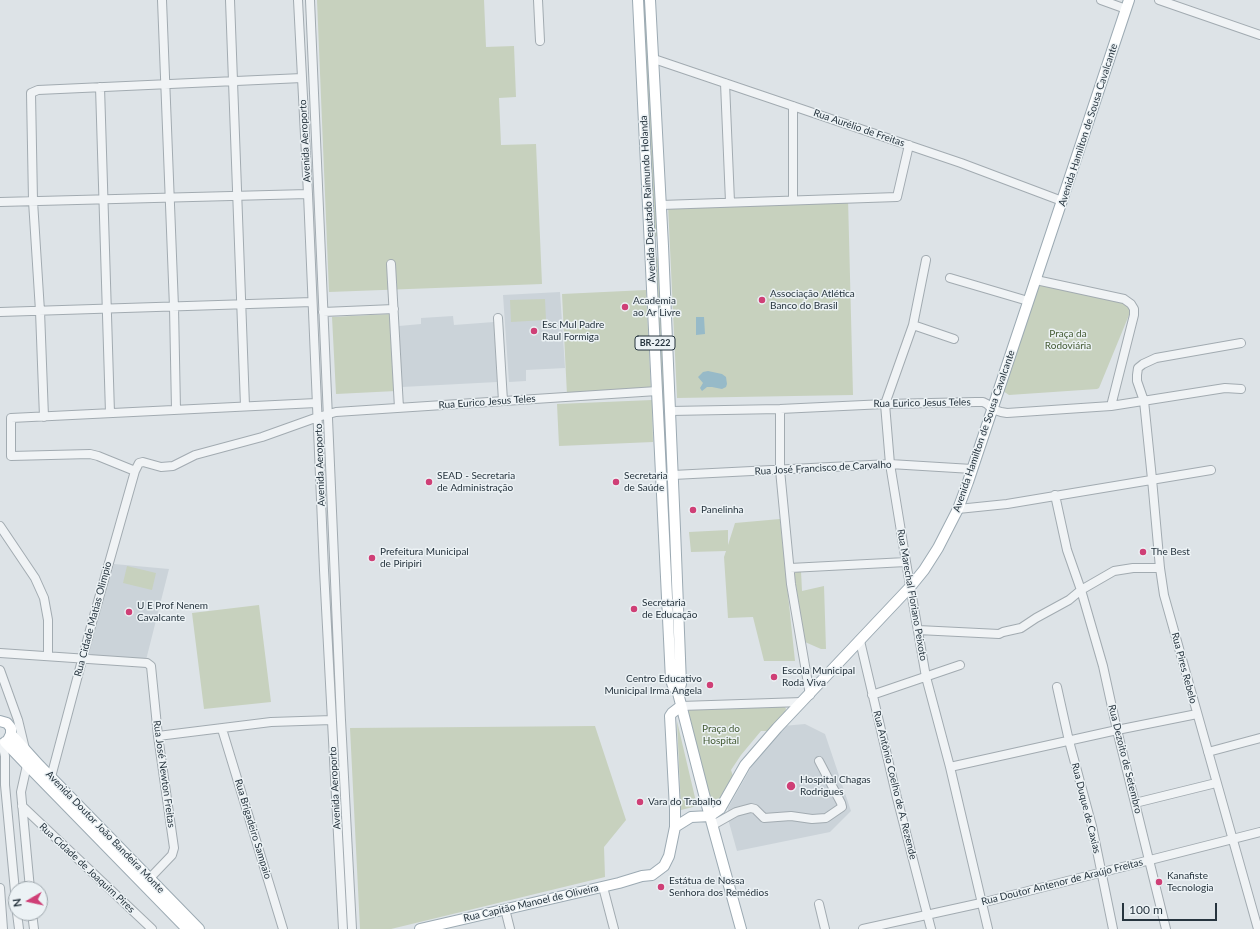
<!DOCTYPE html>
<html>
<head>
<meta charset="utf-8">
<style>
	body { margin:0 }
	#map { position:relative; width:1260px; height:929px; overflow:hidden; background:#dde3e7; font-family:Lato,sans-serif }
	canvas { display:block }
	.north { position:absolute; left:8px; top:881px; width:40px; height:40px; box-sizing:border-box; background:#ecf2f5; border:1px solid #9da6ac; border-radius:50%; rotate:261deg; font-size:11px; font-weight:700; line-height:16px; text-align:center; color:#26343e }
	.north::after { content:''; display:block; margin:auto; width:14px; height:18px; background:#cf3f76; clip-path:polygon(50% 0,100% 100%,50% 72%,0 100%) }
	.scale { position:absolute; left:1122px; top:903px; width:95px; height:18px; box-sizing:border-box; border:2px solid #26343e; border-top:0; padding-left:5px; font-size:12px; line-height:14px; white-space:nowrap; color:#26343e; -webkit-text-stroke:3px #ecf2f5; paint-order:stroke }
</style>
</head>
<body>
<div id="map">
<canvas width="1260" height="929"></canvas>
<div class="north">N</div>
<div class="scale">100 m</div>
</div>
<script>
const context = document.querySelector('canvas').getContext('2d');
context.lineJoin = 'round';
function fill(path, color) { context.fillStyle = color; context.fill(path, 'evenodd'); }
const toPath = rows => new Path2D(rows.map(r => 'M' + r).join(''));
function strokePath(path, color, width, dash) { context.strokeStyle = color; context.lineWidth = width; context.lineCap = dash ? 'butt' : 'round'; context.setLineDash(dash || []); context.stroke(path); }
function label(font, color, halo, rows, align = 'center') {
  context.font = font + ' Lato,sans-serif'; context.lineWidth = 3; context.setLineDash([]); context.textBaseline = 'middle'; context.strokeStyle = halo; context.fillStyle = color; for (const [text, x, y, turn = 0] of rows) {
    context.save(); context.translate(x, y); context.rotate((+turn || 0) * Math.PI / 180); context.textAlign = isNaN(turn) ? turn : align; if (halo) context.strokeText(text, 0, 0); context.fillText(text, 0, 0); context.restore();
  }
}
fill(toPath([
	[560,292,565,368,526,370,526,381,509,382,503,295],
	[453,316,454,325,494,322,497,382,402,387,399,326,421,324,421,318],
	[114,564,169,569,146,660,88,655],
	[805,724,825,734,851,811,830,832,737,851,728,819,728,808,753,764,783,726]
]), '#cbd3d9');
fill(toPath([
	[317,0,484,0,486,47,514,46,516,97,499,98,501,145,536,144,542,284,329,292],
	[641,0,645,0,657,236,655,237,654,231,652,226],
	[848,198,853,395,677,398,668,205],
	[653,250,655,250,656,256,659,262,665,401,663,402,661,401],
	[1039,284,1125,303,1131,309,1129,315,1099,388,1097,389,1009,395,1003,391,1037,286],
	[646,290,651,390,567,395,562,294],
	[545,299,546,320,511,322,510,300],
	[391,314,396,391,336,394,332,317],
	[652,400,653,442,559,446,557,404],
	[664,416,666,417,678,679,674,680,661,418],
	[780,519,795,661,764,661,753,617,728,618,724,557,726,551,691,552,689,532,728,530,728,545,735,523],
	[127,566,156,573,152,590,123,583],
	[801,571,802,591,824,586,826,649,821,649,805,642,794,573],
	[259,605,271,702,204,709,192,613],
	[784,705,786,709,785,712,767,731,761,731,741,755,731,770,733,776,717,803,712,804,709,803,689,716,689,711,691,709],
	[677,721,697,806,681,810],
	[595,726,626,820,604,847,605,877,391,929,360,929,350,728]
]), '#c7d1be');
fill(toPath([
	[696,317,704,317,705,334,696,335],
	[708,371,722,374,726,377,727,384,726,387,722,389,712,387,707,387,702,391,700,388,703,383,698,377,703,372]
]), '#97bac8');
const minor = toPath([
	[162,0,174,307,176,410],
	[230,0,245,406],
	[298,0,308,194,324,570,343,929],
	[310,0,341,720,352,929],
	[538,0,540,41],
	[1101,0,1126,9],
	[1159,0,1260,35],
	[654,59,961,163,1062,201],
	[725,83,730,202],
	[100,87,110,413],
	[793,106,793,200],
	[0,202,308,194],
	[661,205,897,197,909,145],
	[926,260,913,325,885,404,890,464,906,562,926,677,950,767,988,929],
	[391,264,399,408],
	[950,278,1028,301],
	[1036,280,1124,299,1131,304,1134,309,1134,315,1111,406],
	[0,312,312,302],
	[323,312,394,309],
	[498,318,503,401],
	[913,325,954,339],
	[1241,343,1156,358,1143,364,1138,368,1137,375,1137,381,1144,401,1152,479,1160,568,1164,595,1258,929],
	[780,409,780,470,791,584,810,695],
	[670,411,780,409,885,404,976,402,983,402,987,404,992,409,1001,412,1007,413,1111,406,1225,388,1241,389],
	[44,417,40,311,33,201,31,93,38,90,302,78],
	[135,471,98,456,90,454,11,456,11,418,316,403],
	[673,475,890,464,972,469],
	[1055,495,1067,550,1081,590,1103,666,1117,730,1166,929],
	[958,509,1007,504,1211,470],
	[0,526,35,578,44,598,48,620,48,656],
	[790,568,906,562],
	[918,630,999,634,1003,632,1021,628,1036,618,1069,600,1081,590,1114,571,1133,568,1160,568],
	[860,641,897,798,931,929],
	[0,653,147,663,151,666,158,736,174,848,172,855,150,878],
	[0,670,18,720,25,749],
	[1057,687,1069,741,1092,826,1113,929],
	[872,695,960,665],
	[681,706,802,702],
	[222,729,283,929],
	[158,736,271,722,332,720],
	[2,743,5,756,5,785,16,902],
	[1208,752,1260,738],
	[27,765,21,792,30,889],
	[950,767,1117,730,1197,714],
	[51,777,90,630,135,471,139,463,143,462,161,467,173,466,195,455,262,437,318,417,336,412,657,391],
	[1135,803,1216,783],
	[22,806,152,929],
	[713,825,736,812,751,808,755,809,764,818,791,816,812,819,826,818,842,807,841,803,819,761],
	[603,887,614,929],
	[0,888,3,929],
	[819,904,825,929],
	[505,909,510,929],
	[17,913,19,929],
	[32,913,34,929],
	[863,929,981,903,1260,832]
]);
const major = toPath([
	[638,0,671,680,673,686,678,693,706,802,741,929],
	[650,0,663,246,675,529,681,684,678,693],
	[0,721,7,723,11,728,11,734,8,740],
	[11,734,39,765,199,929],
	[5,742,27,765,187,929],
	[675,827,691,817,710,816,720,809,745,765,777,728,911,586,924,570,938,548,958,509,968,482,1129,0],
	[420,929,619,883,642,876,652,875,664,866,669,856,675,827,675,809,670,716,672,713,681,706]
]);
strokePath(minor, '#a2abb1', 10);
strokePath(major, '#9caab3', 12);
strokePath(minor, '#f0f3f5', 8);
strokePath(major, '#fff', 10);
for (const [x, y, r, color] of [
	[762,300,4,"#cf3f76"],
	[625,307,4,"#cf3f76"],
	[534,331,4,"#cf3f76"],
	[429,482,4,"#cf3f76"],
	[616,482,4,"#cf3f76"],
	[693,510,4,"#cf3f76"],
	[1143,552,4,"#cf3f76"],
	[372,558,4,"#cf3f76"],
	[634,609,4,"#cf3f76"],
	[129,612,4,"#cf3f76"],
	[774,677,4,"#cf3f76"],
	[710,685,4,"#cf3f76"],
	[791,786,5,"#cf3f76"],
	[640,802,4,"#cf3f76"],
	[1159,882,4,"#cf3f76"],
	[661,887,4,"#cf3f76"]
]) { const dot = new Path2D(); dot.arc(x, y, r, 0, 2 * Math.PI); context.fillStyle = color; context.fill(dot); strokePath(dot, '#ecf2f5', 1.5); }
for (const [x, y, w] of [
	[655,343,40]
]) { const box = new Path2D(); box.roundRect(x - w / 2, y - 7, w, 14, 3); context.fillStyle = '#ecf2f5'; context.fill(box); strokePath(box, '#26343e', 1); }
label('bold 9px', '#26343e', null, [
	["BR-222",655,343]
]);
label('10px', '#26343e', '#ecf2f5', [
	["Avenida Hamilton de Sousa Cavalcante",1088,125,-72],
	["Rua Aurélio de Freitas",859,128,19],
	["Avenida Aeroporto",305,141,-93],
	["Avenida Deputado Raimundo Holanda",648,199,-93],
	["Rua Eurico Jesus Teles",487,402,-4],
	["Rua Eurico Jesus Teles",922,403,-1],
	["Avenida Hamilton de Sousa Cavalcante",984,431,-71],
	["Avenida Aeroporto",320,465,-92],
	["Rua José Francisco de Carvalho",823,468,-3],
	["Rua Marechal Floriano Peixoto",912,595,80],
	["Rua Cidade Matias Olimpio",93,619,-75],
	["Rua Pires Rebelo",1184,668,75],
	["Rua Dezoito de Setembro",1125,759,76],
	["Rua José Newton Freitas",164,774,82],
	["Rua Antônio Coelho de A. Rezende",895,785,76],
	["Avenida Aeroporto",335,788,-93],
	["Rua Duque de Caxias",1086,808,76],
	["Rua Brigadeiro Sampaio",253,829,73],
	["Avenida Doutor João Bandeira Monte",105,832,46],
	["Rua Cidade de Joaquim Pires",87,868,43],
	["Rua Doutor Antenor de Araújo Freitas",1062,882,-14],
	["Rua Capitão Manoel de Oliveira",531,903,-13]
]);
label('10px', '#26343e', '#ecf2f5', [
	["Associação Atlética",770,294],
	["Banco do Brasil",770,306],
	["Academia",633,301],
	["ao Ar Livre",633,313],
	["Esc Mul Padre",542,325],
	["Raul Formiga",542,337],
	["SEAD - Secretaria",437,476],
	["de Administração",437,488],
	["Secretaria",624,476],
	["de Saúde",624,488],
	["Panelinha",701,510],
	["Prefeitura Municipal",380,552],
	["de Piripiri",380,564],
	["The Best",1151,552],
	["Secretaria",642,603],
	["de Educação",642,615],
	["U E Prof Nenem",137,606],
	["Cavalcante",137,618],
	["Escola Municipal",782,671],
	["Roda Viva",782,683],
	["Centro Educativo",702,679,"right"],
	["Municipal Irma Angela",702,691,"right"],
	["Hospital Chagas",800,780],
	["Rodrigues",800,792],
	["Vara do Trabalho",648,802],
	["Kanafiste",1167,876],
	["Tecnologia",1167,888],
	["Estátua de Nossa",669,881],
	["Senhora dos Remédios",669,893]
], 'left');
label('10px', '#435a33', '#ecf2f5', [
	["Praça da",1068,334],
	["Rodoviária",1068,346],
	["Praça do",721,729],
	["Hospital",721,741]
]);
</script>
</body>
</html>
